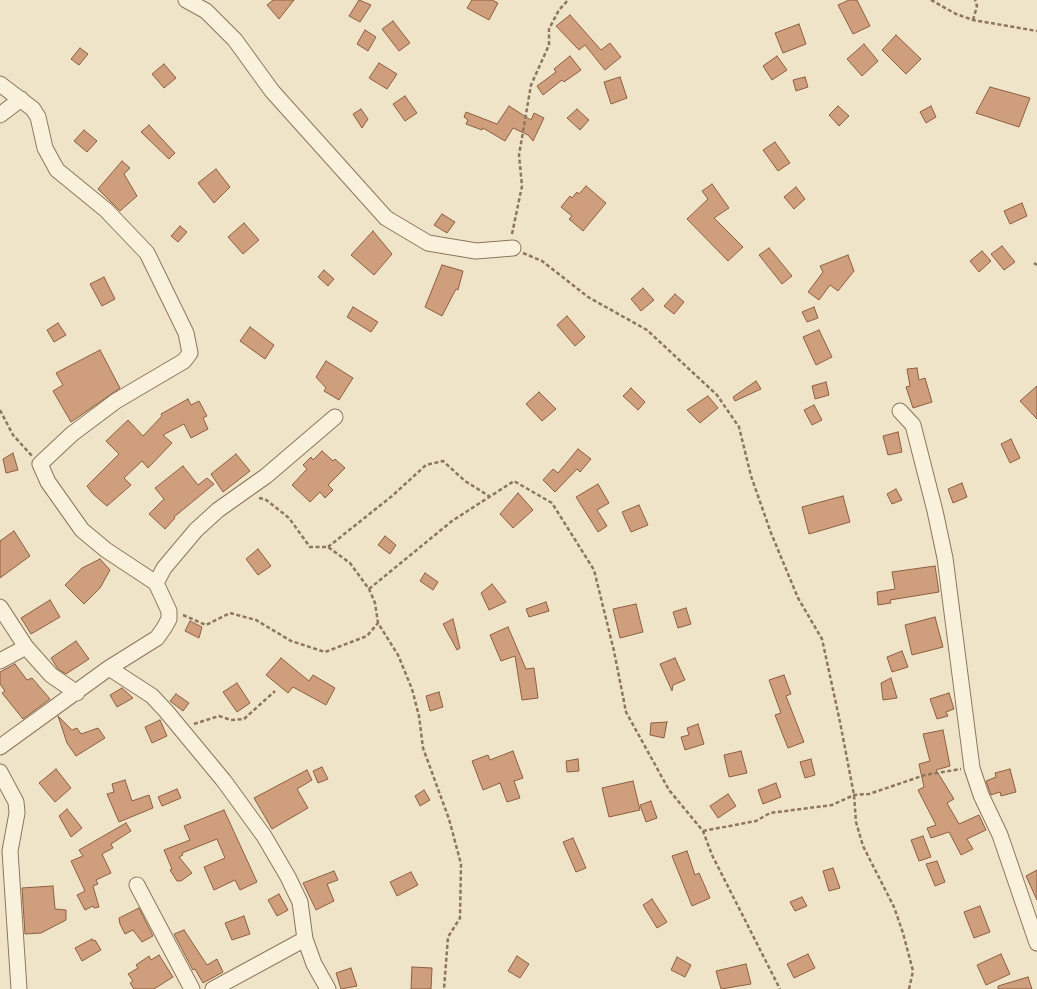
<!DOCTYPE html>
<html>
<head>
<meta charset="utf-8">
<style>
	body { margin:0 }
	canvas { display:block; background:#f0e4c8 }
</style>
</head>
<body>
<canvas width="1037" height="989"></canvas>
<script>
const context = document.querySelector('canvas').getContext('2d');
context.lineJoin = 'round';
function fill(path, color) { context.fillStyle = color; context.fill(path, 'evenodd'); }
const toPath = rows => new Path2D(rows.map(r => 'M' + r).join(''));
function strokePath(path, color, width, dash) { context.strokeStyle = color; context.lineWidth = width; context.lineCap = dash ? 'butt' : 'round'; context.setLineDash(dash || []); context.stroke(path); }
const building = toPath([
	[273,0,294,0,279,19,267,5,273,0],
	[359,0,371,5,360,22,349,16,359,0],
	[472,0,492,0,498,3,489,20,467,8,472,0],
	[849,0,857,0,870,26,853,34,838,5,849,0],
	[570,15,601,50,610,43,621,57,605,70,585,45,579,50,556,26,570,15],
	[393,21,410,43,399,51,382,29,393,21],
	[799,24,806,44,783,53,775,33,799,24],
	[365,30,376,37,368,51,357,44,365,30],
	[896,35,921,59,906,74,882,50,896,35],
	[864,44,878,61,862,76,847,59,864,44],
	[80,48,88,54,79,65,71,59,80,48],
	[570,56,581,70,564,82,562,80,543,95,537,86,556,72,554,69,570,56],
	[777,56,787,70,772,80,763,66,777,56],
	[379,63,397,74,387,89,369,78,379,63],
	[164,64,176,78,164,88,152,74,164,64],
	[620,77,627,98,611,104,604,82,620,77],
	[805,77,808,87,796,91,793,80,805,77],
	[990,87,1030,98,1019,127,976,113,990,87],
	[405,96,417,113,405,121,393,104,405,96],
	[509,106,531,120,534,113,544,118,533,141,528,135,513,128,505,141,483,128,482,130,466,124,468,120,464,117,466,112,497,124,509,106],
	[838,106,849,116,839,126,829,115,838,106],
	[931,106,936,117,926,123,920,112,931,106],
	[361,109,368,119,362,128,353,114,361,109],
	[577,109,589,120,580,130,567,118,577,109],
	[149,125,175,153,169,159,141,132,149,125],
	[84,130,97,141,87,152,74,141,84,130],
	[775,142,790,163,778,171,763,150,775,142],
	[122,161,130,168,124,174,137,196,120,211,98,189,122,161],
	[216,169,230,187,214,203,198,183,216,169],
	[712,184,729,208,714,218,743,247,728,261,687,219,708,199,702,191,712,184],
	[586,186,606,203,583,231,569,219,572,216,561,207,570,196,572,198,577,192,579,194,586,186],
	[796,187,805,199,794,209,784,197,796,187],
	[1022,203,1027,216,1010,224,1004,211,1022,203],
	[442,214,455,222,447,233,434,225,442,214],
	[244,223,259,240,243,254,228,237,244,223],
	[180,226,187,232,178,242,171,236,180,226],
	[373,231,392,254,374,275,351,255,373,231],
	[1002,246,1015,262,1004,270,991,254,1002,246],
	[769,248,792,276,782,284,759,255,769,248],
	[982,251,991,261,979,272,970,261,982,251],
	[848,255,854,271,838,291,830,285,819,300,808,292,823,272,820,266,848,255],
	[442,265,463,271,458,290,456,289,442,316,425,307,442,265],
	[324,270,334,279,328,286,318,277,324,270],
	[104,277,115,299,102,306,90,284,104,277],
	[643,288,654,300,641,311,631,299,643,288],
	[675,294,684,302,674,314,664,306,675,294],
	[353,307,378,322,371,332,347,317,353,307],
	[814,307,818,318,807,322,802,312,814,307],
	[567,316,585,337,575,346,557,325,567,316],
	[58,323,66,335,54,342,47,330,58,323],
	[250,327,274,345,265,359,240,341,250,327],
	[819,330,832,357,816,365,803,337,819,330],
	[100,350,120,388,71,422,53,391,63,385,56,373,100,350],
	[326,361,353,378,339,400,324,391,326,388,316,377,326,361],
	[917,368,919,380,925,378,932,402,913,408,906,387,910,386,907,369,917,368],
	[756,381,761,389,735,401,733,397,756,381],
	[826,382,829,395,815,399,812,386,826,382],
	[1037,386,1037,419,1020,401,1037,386],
	[631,388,645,402,638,410,623,396,631,388],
	[539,392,556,409,542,421,526,404,539,392],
	[708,396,718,408,700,423,687,410,708,396],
	[188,399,191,405,199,401,207,416,203,418,208,429,191,438,184,424,163,435,172,443,148,468,142,461,124,478,131,485,107,506,93,494,87,486,119,454,106,441,128,420,143,436,162,416,161,414,188,399],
	[814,405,822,420,812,425,804,410,814,405],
	[898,432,902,452,888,455,883,436,898,432],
	[1011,439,1020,458,1010,463,1001,444,1011,439],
	[578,449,591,459,580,472,577,469,555,492,543,480,553,469,558,473,578,449],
	[322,451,333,461,335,459,345,468,328,485,333,490,325,498,320,492,310,502,292,485,307,469,303,465,311,457,313,460,322,451],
	[13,453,18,470,6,473,3,459,13,453],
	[236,454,250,471,223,492,211,474,236,454],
	[183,466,198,485,207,478,214,484,174,517,175,518,165,529,149,514,164,499,155,488,183,466],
	[962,483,967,497,953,503,948,489,962,483],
	[598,484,609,503,597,510,607,526,598,532,576,497,598,484],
	[896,489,902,500,892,504,887,494,896,489],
	[518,493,533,510,513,528,500,514,518,493],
	[843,496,850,522,809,534,802,507,843,496],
	[639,505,648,525,631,532,622,512,639,505],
	[14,531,30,556,0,578,0,541,14,531],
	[385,536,396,545,390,554,378,545,385,536],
	[258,549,271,566,258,575,246,559,258,549],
	[100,559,110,570,100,588,84,604,65,585,82,568,100,559],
	[935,566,939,592,890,600,891,603,878,605,877,592,895,589,892,572,935,566],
	[425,573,438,582,433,590,420,581,425,573],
	[492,584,506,602,489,610,481,593,492,584],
	[50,600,60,617,31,634,21,618,50,600],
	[546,602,549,611,529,617,526,609,546,602],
	[636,604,643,632,620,638,613,609,636,604],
	[686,608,691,624,678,628,673,612,686,608],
	[935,617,943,647,912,655,905,625,935,617],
	[453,619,460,648,457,650,443,624,453,619],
	[190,621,202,627,199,638,185,631,190,621],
	[508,627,526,669,534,668,538,698,522,700,515,656,501,661,490,635,508,627],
	[76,641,89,659,66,674,58,669,51,658,76,641],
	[902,651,908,667,892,672,887,657,902,651],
	[281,658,309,681,313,675,335,688,326,705,293,687,288,693,266,675,281,658],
	[675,658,685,680,673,685,672,691,660,664,675,658],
	[15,664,27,680,32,678,50,699,23,719,2,693,5,691,0,684,0,672,15,664],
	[784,675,791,694,786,696,804,742,788,748,775,715,781,713,769,680,784,675],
	[891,678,897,698,883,700,881,683,891,678],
	[237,683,250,703,237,712,223,692,237,683],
	[122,688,133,698,117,707,110,695,122,688],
	[439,692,443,707,430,711,426,696,439,692],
	[949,693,954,709,946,712,948,716,937,719,930,699,949,693],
	[176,694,189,703,183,711,170,701,176,694],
	[58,716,72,730,77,728,81,734,98,728,105,738,76,756,67,743,58,716],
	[160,720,167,736,152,743,145,727,160,720],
	[667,722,664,738,650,735,651,723,667,722],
	[698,724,704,744,685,750,681,737,689,735,687,728,698,724],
	[943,730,950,766,936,770,954,799,947,803,959,824,979,815,986,830,967,839,973,849,961,855,949,832,931,838,927,828,936,825,918,790,924,787,919,764,930,761,923,734,943,730],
	[513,751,523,778,514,781,520,798,507,802,500,783,483,790,472,761,488,755,490,760,513,751],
	[741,751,747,773,729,777,724,755,741,751],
	[578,759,579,771,567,772,566,761,578,759],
	[811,759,815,775,805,778,800,762,811,759],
	[322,767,328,779,318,783,313,771,322,767],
	[56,769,71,788,55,802,39,783,56,769],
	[1010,769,1016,792,1001,796,1000,792,991,795,986,781,996,777,995,773,1010,769],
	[307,770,312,780,297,789,308,808,272,829,254,798,307,770],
	[125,780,132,801,149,795,153,808,119,822,107,794,114,792,112,784,125,780],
	[633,781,640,810,609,817,602,788,633,781],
	[776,783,781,797,763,804,758,790,776,783],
	[177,789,181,798,162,806,158,797,177,789],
	[424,790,430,800,420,806,415,796,424,790],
	[728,794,736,806,718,818,710,806,728,794],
	[651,801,657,818,646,822,640,805,651,801],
	[67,809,82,828,71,837,59,816,67,809],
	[224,810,257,882,240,890,235,880,214,890,204,867,225,858,217,839,182,853,183,855,179,857,192,873,181,881,177,881,170,870,172,869,164,850,190,840,184,826,224,810],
	[126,823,131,831,111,844,113,848,102,854,111,873,96,880,98,884,93,886,99,907,94,908,93,906,85,910,77,895,85,891,71,861,83,856,79,850,126,823],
	[923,836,931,857,919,861,911,840,923,836],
	[573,838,586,868,576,872,563,842,573,838],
	[687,851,695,875,699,873,710,898,692,906,672,856,687,851],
	[937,861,945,882,935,886,926,864,937,861],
	[833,868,840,888,829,891,823,871,833,868],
	[1037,870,1037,900,1026,876,1037,870],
	[334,871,338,880,327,884,334,901,316,910,303,883,334,871],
	[411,872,418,885,397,896,390,882,411,872],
	[53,886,55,909,66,910,66,920,41,933,25,934,22,888,53,886],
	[279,894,288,910,277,916,268,900,279,894],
	[802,897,807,906,795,911,790,902,802,897],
	[652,899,667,922,657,928,643,905,652,899],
	[980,906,990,932,974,938,964,912,980,906],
	[139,908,153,936,142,942,133,930,125,934,120,924,119,918,139,908],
	[244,916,250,934,232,940,225,923,244,916],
	[184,930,207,965,217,959,223,972,203,983,195,969,193,970,174,934,184,930],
	[92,939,93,941,95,940,101,950,82,961,75,948,92,939],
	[808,954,815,968,794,978,787,964,808,954],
	[1001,954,1010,974,986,985,977,965,1001,954],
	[159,955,173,977,154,989,134,989,130,983,133,981,128,974,138,968,136,965,149,956,151,960,159,955],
	[517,956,529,964,520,978,508,971,517,956],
	[677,957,691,965,685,977,671,970,677,957],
	[746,964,751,984,721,989,716,971,746,964],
	[412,967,432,968,431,989,411,989,412,967],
	[351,968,357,986,341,989,336,973,351,968],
	[1028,977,1032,989,998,989,998,986,1028,977]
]);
fill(building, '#cf9f7d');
strokePath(building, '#8d5f41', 1);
const minor = toPath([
	[186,0,206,11,235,40,272,91,386,218,428,243,476,251,513,248],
	[0,84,33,109,38,117,45,148,57,170,106,210,147,253,186,333,190,353,184,361,116,401,72,434,40,464,48,482,82,530,106,550,156,583,169,611,169,619,164,628,157,638,109,668,0,747],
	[0,115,21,99],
	[900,411,913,425,935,511,945,558,972,768,981,795,1000,835,1037,943],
	[156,583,164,568,196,530,218,510,266,476,335,417],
	[0,607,26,647],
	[0,661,26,647,51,675,77,693],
	[109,668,152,696,166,711,224,781,264,836,288,877,300,902,305,939,314,964,328,989],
	[0,772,16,802,17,813,10,851,19,989],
	[137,885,192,989],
	[213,989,305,939]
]);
strokePath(minor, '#8d765c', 17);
strokePath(toPath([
	[931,0,956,14,973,20,1037,31],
	[973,20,977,6,975,0],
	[512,234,522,186,519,155,531,85,549,45,549,29,559,10,568,0],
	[523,253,542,261,588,297,647,330,717,395,739,427,751,476,771,533,798,598,822,639,840,722,854,795,856,822,863,846,894,907,903,933,913,971,909,989],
	[1034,263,1037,265],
	[0,410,13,435,32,456],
	[259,498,265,499,289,518,310,547,328,547,350,563,369,589,375,603,378,623,398,655,412,689,419,716,423,748,449,819,461,864,460,918,448,937,444,989],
	[328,547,392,496,426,465,443,461,465,481,489,496],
	[369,589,452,521,514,481,552,503,594,570,614,651,626,712,669,790,703,831,712,855,780,989],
	[183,615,206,625,230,613,256,620,291,641,325,652,367,636,378,623],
	[194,724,219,716,231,720,244,719,275,691],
	[703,831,756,821,770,813,832,805,854,795,869,794,925,775,961,769]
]), '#8d765c', 2.5, [4, 2.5]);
strokePath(minor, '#faf1dc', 15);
</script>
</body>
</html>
